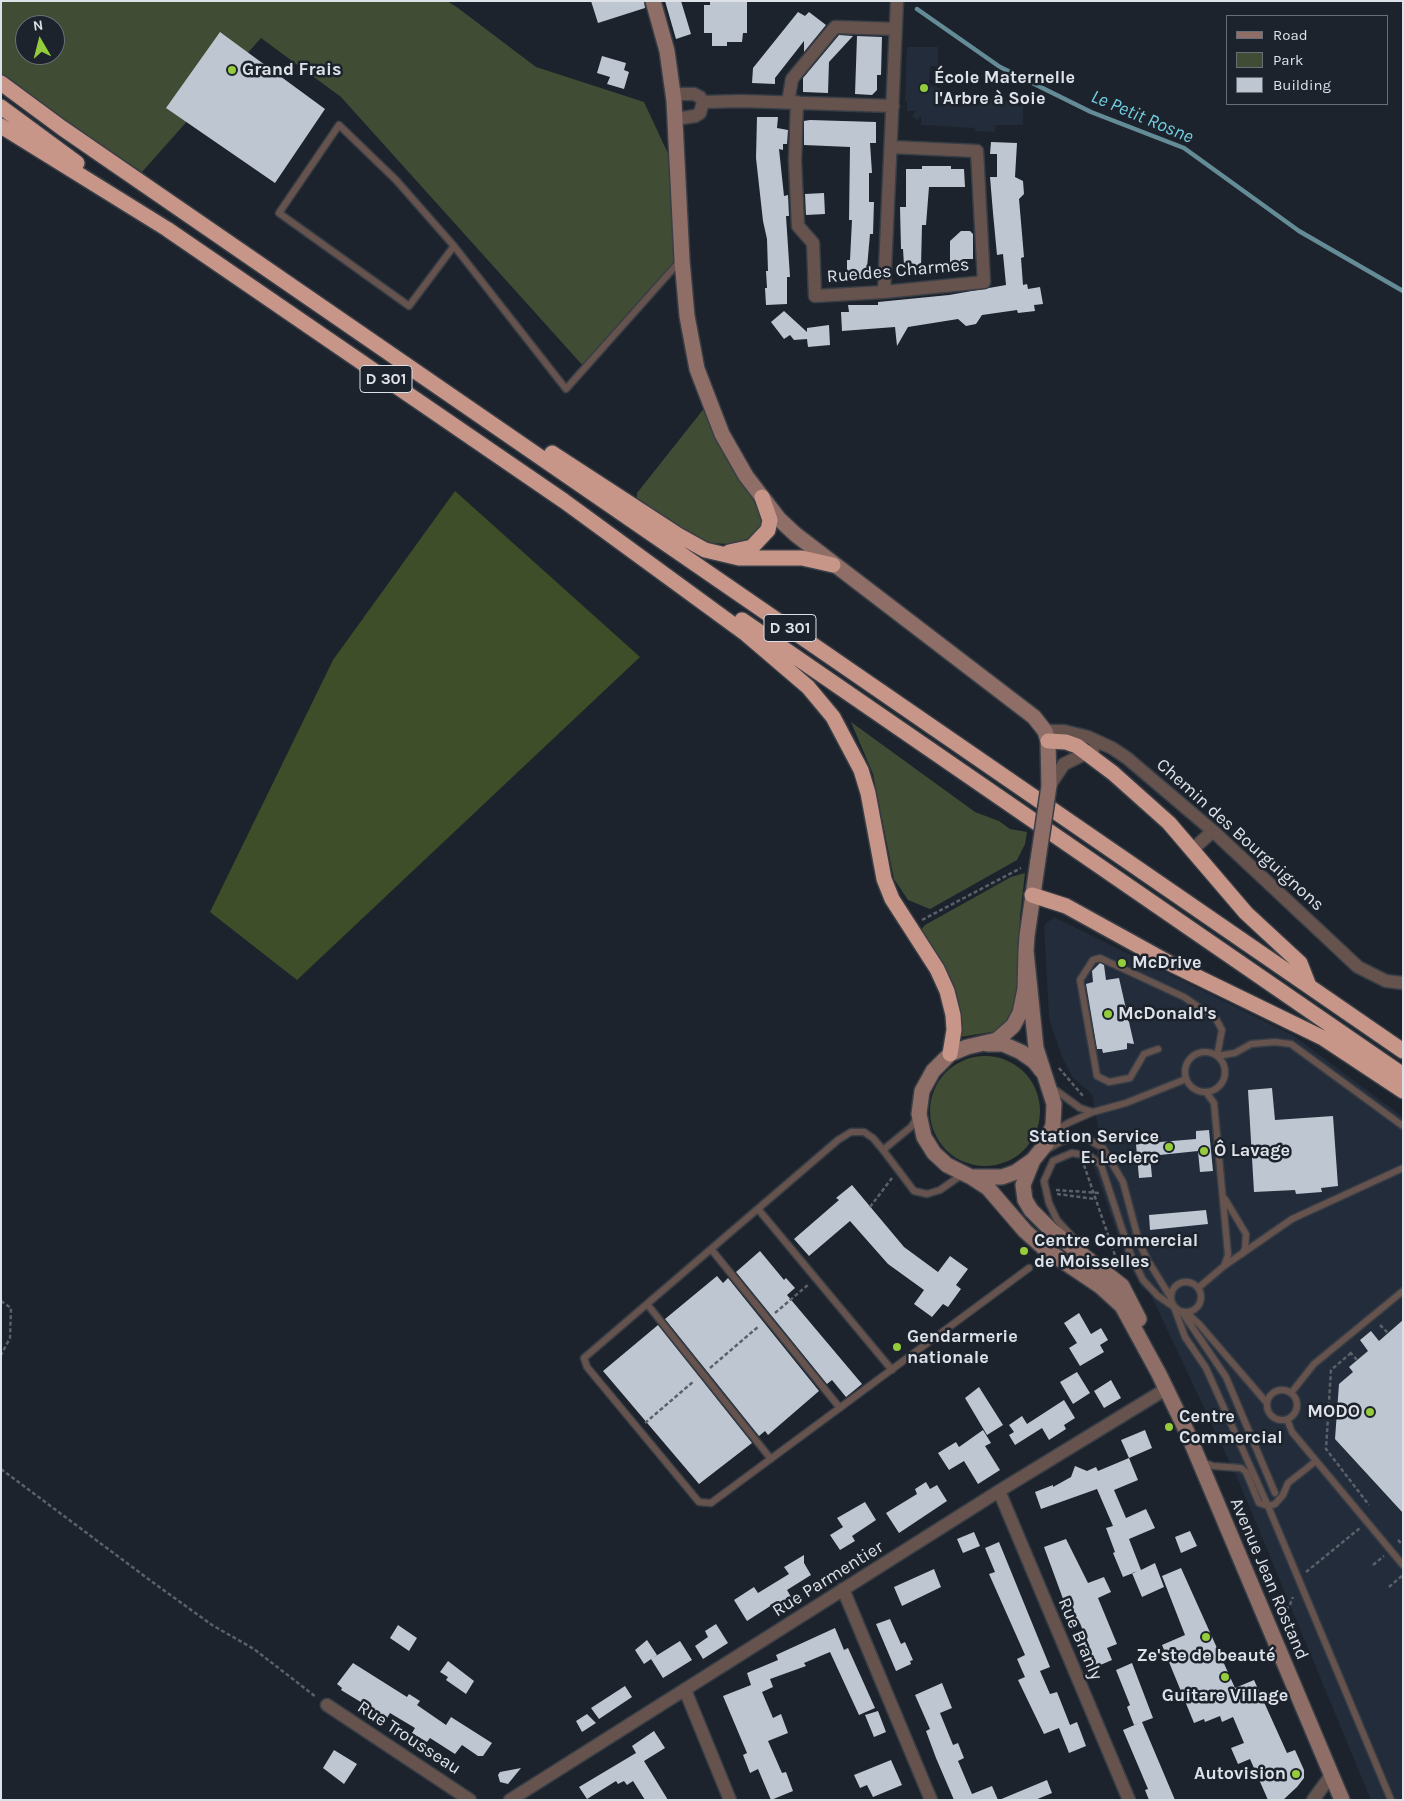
<!DOCTYPE html>
<html>
<head>
<meta charset="utf-8">
<style>
	body { margin:0 }
	#map { position:relative; width:1404px; height:1801px; overflow:hidden; background:#1d232c; font-family:Karla,sans-serif }
	canvas { display:block }
	.frame { position:absolute; inset:0; border:2px solid #dde1e8; pointer-events:none }
	.legend { position:absolute; left:1226px; top:15px; width:162px; height:90px; box-sizing:border-box; background:#1d232c; border:1px solid #6a6f77; margin:0; padding:6px 9px; list-style:none; font-size:15px; color:#dde1e8 }
	.legend li { display:flex; align-items:center; gap:10px; height:25px }
	.legend b { width:25px; border:1px solid #6a6f77 }
	.north { position:absolute; left:15px; top:15px; width:50px; height:50px; box-sizing:border-box; background:#1d232c; border:1px solid #6a6f77; border-radius:50%; rotate:352deg; font-size:14px; font-weight:700; line-height:20px; text-align:center; color:#dde1e8 }
	.north::after { content:''; display:block; margin:auto; width:18px; height:22px; background:#95cc3b; clip-path:polygon(50% 0,100% 100%,50% 72%,0 100%) }
</style>
</head>
<body>
<div id="map">
<canvas width="1404" height="1801"></canvas>
<div class="frame"></div>
<ul class="legend">
<li><b style="height:6px;background:#8e6e66"></b>Road</li>
<li><b style="height:14px;background:#414c34"></b>Park</li>
<li><b style="height:14px;background:#bec6d2"></b>Building</li>
</ul>
<div class="north">N</div>
</div>
<script>
const context = document.querySelector('canvas').getContext('2d');
context.lineJoin = 'round';
function fill(path, color) { context.fillStyle = color; context.fill(path, 'evenodd'); }
const toPath = rows => new Path2D(rows.map(r => 'M' + r).join(''));
function strokePath(path, color, width, dash) { context.strokeStyle = color; context.lineWidth = width; context.lineCap = dash ? 'butt' : 'round'; context.setLineDash(dash || []); context.stroke(path); }
function label(font, color, halo, rows, align = 'center') {
  context.font = font + ' Karla,sans-serif'; context.lineWidth = 5; context.setLineDash([]); context.textBaseline = 'middle'; context.strokeStyle = halo; context.fillStyle = color; for (const [text, x, y, turn = 0] of rows) {
    context.save(); context.translate(x, y); context.rotate((+turn || 0) * Math.PI / 180); context.textAlign = isNaN(turn) ? turn : align; if (halo) context.strokeText(text, 0, 0); context.fillText(text, 0, 0); context.restore();
  }
}
fill(toPath([
	[907,47,938,47,938,66,930,66,929,84,944,90,949,95,951,105,975,105,976,99,996,99,997,105,1004,105,1004,101,1016,102,1016,106,1023,106,1023,125,996,125,995,132,975,131,975,128,921,125,921,116,917,120,912,116,916,111,907,111,907,101,905,101],
	[1054,917,1294,1036,1403,1117,1403,1800,1371,1800,1239,1482,1150,1293,1141,1287,1123,1251,1094,1166,1100,1139,1092,1094,1073,1078,1062,1057,1049,1019,1044,925]
]), '#232c3a');
fill(toPath([
	[1,1,447,1,458,8,536,67,644,102,678,175,682,260,585,368,341,97,261,38,142,172,1,79],
	[25,25,55,25,55,55,25,55],
	[706,406,732,451,760,510,762,525,756,534,743,541,729,544,710,543,671,522,637,499,637,493],
	[851,722,975,812,999,821,1010,829,1027,832,1025,844,1017,860,930,909,908,900,894,879,873,774],
	[1025,873,1020,916,1018,999,1013,1018,998,1031,960,1037,959,1007,953,986,921,934,921,930,925,925,1011,877],
	'930 1111a55 55 0 1 1 110 0a55 55 0 1 1-110 0Z'
]), '#414c34');
fill(toPath([
	[455,491,640,657,297,980,210,912,333,660]
]), '#3e4e28');
strokePath(toPath([
	[917,9,1000,67,1091,112,1184,148,1299,231,1403,291]
]), '#648c97', 4.5);
fill(toPath([
	[591,1,644,1,645,8,598,23],
	[665,1,681,1,691,34,676,39],
	[710,1,747,1,747,33,743,33,742,42,727,42,727,46,712,46,712,33,704,33,704,5,710,5],
	[798,12,805,16,809,12,826,25,804,52,804,41,775,78,775,84,752,83,753,68],
	[220,32,325,109,275,183,166,108],
	[839,35,853,36,829,62,828,93,803,92,803,78],
	[857,36,882,37,881,75,877,75,877,90,872,95,855,94],
	[602,56,626,63,624,70,629,72,624,89,607,84,610,77,597,73],
	[757,117,778,117,777,128,788,130,787,144,783,144,783,150,779,149,784,196,788,195,789,216,786,216,790,277,787,277,787,304,766,305,765,288,767,288,766,271,768,271,767,239,763,221,756,158],
	[810,120,876,122,876,143,870,143,872,173,869,173,869,202,874,202,873,234,870,234,866,279,847,278,847,260,850,260,852,220,849,220,850,147,804,145,804,121],
	[991,142,1017,143,1015,177,1023,181,1024,194,1019,199,1024,257,1021,258,1023,285,1027,284,1028,289,1040,287,1043,304,1034,305,1035,311,1018,313,1017,310,982,315,976,324,966,326,958,319,908,327,897,346,895,327,842,331,841,312,849,312,848,305,878,305,878,302,949,295,1006,285,1003,254,997,255,993,213,990,177,997,177,997,154,990,154],
	[922,166,951,166,951,169,964,169,965,187,929,187,926,225,922,225,921,266,904,265,903,249,901,249,900,207,906,207,906,169,922,169],
	[824,193,825,214,806,215,805,194],
	[961,231,970,231,973,234,973,259,963,259,963,263,950,262,950,241],
	[784,311,807,332,807,328,829,325,830,345,808,347,807,339,794,340,790,335,784,339,771,322],
	[1100,963,1104,965,1106,980,1119,978,1134,1044,1127,1043,1127,1049,1103,1053,1102,1049,1097,1049,1086,984,1093,982,1092,971],
	[1272,1088,1275,1120,1333,1116,1338,1186,1321,1188,1322,1192,1296,1194,1295,1190,1254,1192,1248,1090],
	[1209,1130,1213,1171,1200,1172,1198,1151,1150,1156,1152,1177,1139,1178,1136,1144,1196,1139,1196,1131],
	[852,1185,904,1247,938,1272,950,1256,968,1269,956,1285,961,1289,948,1307,943,1304,932,1317,914,1304,924,1290,888,1264,850,1221,809,1256,794,1239,839,1200,836,1198],
	[1206,1210,1208,1224,1150,1230,1149,1215],
	[760,1251,784,1280,786,1278,795,1288,787,1295,862,1384,846,1397,832,1380,827,1384,736,1272],
	[717,1276,723,1283,728,1278,819,1391,768,1435,765,1431,759,1436,665,1319],
	[1079,1313,1091,1334,1101,1328,1108,1340,1100,1345,1104,1352,1080,1366,1069,1348,1077,1343,1064,1323],
	[1403,1320,1403,1513,1335,1439,1339,1384,1353,1372,1349,1367,1368,1351,1360,1340,1371,1331,1379,1341],
	[658,1325,752,1443,699,1484,603,1371],
	[1077,1372,1090,1393,1073,1404,1060,1382],
	[1111,1380,1121,1398,1104,1408,1094,1391],
	[979,1387,1003,1425,987,1435,965,1398],
	[1064,1400,1075,1418,1064,1425,1066,1429,1049,1440,1042,1428,1015,1445,1009,1435,1014,1432,1009,1425,1022,1416,1027,1424],
	[983,1430,991,1443,985,1446,1000,1470,978,1484,964,1461,949,1470,938,1453,956,1442,959,1447],
	[1145,1430,1152,1448,1129,1458,1121,1440],
	[1129,1458,1138,1480,1114,1490,1126,1518,1146,1509,1155,1528,1129,1539,1141,1570,1155,1563,1164,1587,1142,1597,1132,1573,1138,1571,1123,1577,1113,1553,1115,1552,1106,1528,1113,1526,1097,1489,1041,1509,1035,1492,1053,1485,1053,1487,1071,1477,1075,1466,1087,1471,1096,1467,1098,1471],
	[926,1482,930,1489,937,1485,947,1501,899,1533,886,1513,917,1494,915,1489],
	[865,1502,876,1520,852,1536,855,1541,840,1550,830,1535,843,1527,837,1518],
	[1190,1531,1197,1546,1181,1553,1175,1537],
	[974,1532,980,1546,963,1553,957,1539],
	[1066,1539,1088,1583,1104,1577,1111,1592,1098,1598,1117,1644,1107,1648,1112,1660,1091,1669,1083,1649,1089,1647,1080,1623,1073,1626,1044,1547],
	[999,1542,1050,1667,1040,1671,1050,1694,1057,1692,1070,1725,1077,1722,1086,1746,1069,1753,1059,1728,1044,1734,1018,1680,1025,1677,1017,1659,1025,1655,989,1574,995,1572,985,1548],
	[804,1555,804,1563,811,1575,787,1590,794,1602,780,1611,775,1603,747,1621,734,1600,754,1587,758,1593,789,1574,784,1567],
	[1181,1568,1235,1688,1254,1680,1287,1753,1295,1750,1304,1770,1304,1778,1297,1787,1283,1800,1268,1800,1250,1759,1238,1764,1231,1748,1244,1743,1233,1717,1222,1722,1220,1716,1205,1722,1204,1719,1194,1723,1162,1645,1185,1635,1162,1576],
	[934,1569,941,1587,902,1606,894,1587],
	[890,1619,901,1644,905,1642,913,1660,910,1661,911,1664,896,1671,876,1624],
	[716,1624,728,1643,703,1659,695,1646,708,1637,705,1631],
	[398,1625,417,1638,409,1651,390,1638],
	[835,1628,844,1650,848,1648,875,1708,859,1715,830,1652,804,1663,806,1666,770,1679,773,1687,762,1692,773,1718,781,1714,788,1733,768,1741,782,1773,786,1772,793,1791,771,1800,758,1769,750,1773,743,1755,747,1753,723,1696,751,1685,747,1673,778,1660,776,1655],
	[647,1640,657,1655,644,1664,635,1650],
	[680,1641,692,1660,663,1678,651,1659],
	[448,1661,474,1681,466,1694,446,1680,448,1677,440,1672],
	[353,1663,407,1697,409,1694,420,1701,417,1705,446,1725,451,1717,492,1743,483,1756,478,1756,462,1745,455,1754,430,1738,427,1742,412,1733,415,1728,390,1713,387,1718,341,1690,342,1688,337,1684],
	[1132,1663,1153,1718,1142,1722,1175,1800,1149,1800,1145,1790,1148,1789,1123,1730,1139,1723,1134,1725,1127,1707,1130,1705,1116,1670],
	[942,1683,952,1708,940,1713,953,1745,958,1743,964,1758,958,1761,972,1794,992,1786,998,1800,954,1800,936,1758,926,1731,930,1729,915,1695],
	[625,1686,632,1697,599,1719,591,1708],
	[878,1711,886,1732,874,1737,865,1715],
	[587,1714,596,1723,582,1732,576,1721],
	[654,1731,665,1748,644,1761,668,1800,645,1800,633,1781,627,1785,624,1781,618,1784,616,1781,587,1799,579,1787,636,1753,632,1746],
	[334,1750,357,1764,344,1784,323,1768],
	[891,1760,902,1785,873,1797,867,1785,860,1788,854,1775],
	[521,1768,508,1784,500,1782,498,1775,500,1772],
	[1047,1780,1052,1793,1035,1800,999,1800]
]), '#bec6d2');
const lane = toPath([
	[454,246,409,306,279,213,339,125,396,180,454,246,566,389,680,261],
	[1158,1049,1144,1054,1130,1078,1109,1082,1097,1076,1080,980,1093,960,1100,958,1184,997,1216,1019,1222,1030,1217,1056,1235,1053,1251,1044,1275,1042,1291,1044,1403,1126],
	'1185 1072a20 20 0 1 1 40 0a20 20 0 1 1-40 0Z',
	[1054,1089,1080,1108,1093,1112],
	[917,1118,911,1127,883,1150,914,1191,927,1194,940,1190,963,1174],
	[1054,1132,1068,1123,1093,1112,1126,1103,1186,1079],
	[1048,1149,1062,1141,1079,1137,1086,1138,1103,1148,1123,1182,1139,1242,1147,1259,1171,1298],
	[883,1150,873,1138,864,1132,851,1132,838,1140,584,1358,587,1367,699,1502,711,1503,1029,1268],
	[1225,1199,1246,1234,1245,1249,1242,1254],
	[758,1209,892,1370],
	[1081,1246,1057,1220,1049,1203,1044,1181,1053,1161,1072,1153,1090,1156,1101,1165,1130,1253,1143,1280,1158,1296,1174,1307,1185,1337,1206,1368,1268,1506,1391,1800],
	[711,1249,840,1408],
	[1224,1266,1292,1219,1403,1168],
	'1171 1297a15 15 0 1 1 30 0a15 15 0 1 1-30 0Z',
	[1198,1288,1224,1266,1228,1255,1214,1103,1206,1092],
	[647,1304,771,1459],
	[1182,1312,1226,1377,1275,1493],
	[1187,1313,1199,1324,1267,1403],
	'1267 1405a15 15 0 1 1 30 0a15 15 0 1 1-30 0Z',
	[1291,1393,1314,1364,1403,1291],
	[1287,1419,1292,1432,1403,1565],
	[1202,1462,1213,1466,1241,1468,1246,1472,1259,1503,1268,1506,1275,1504,1283,1495,1288,1483,1316,1461]
]);
const street = toPath([
	[673,94,694,94,700,97,703,102,700,113,695,116,675,119],
	[703,102,741,101,893,106],
	[788,102,792,79,835,27,896,29],
	[797,102,795,161,798,226,813,243,815,296,884,292,984,282,977,151,891,147],
	[884,292,897,1],
	[1045,731,1064,731,1088,737,1112,748,1127,758,1213,831,1358,967,1386,981,1403,983],
	[1049,786,1064,764,1093,750],
	[1193,849,1213,831],
	[999,1491,1129,1800],
	[843,1589,931,1800],
	[685,1690,730,1800],
	[327,1705,470,1800],
	[510,1800,999,1491,1166,1389],
	[1313,1800,1332,1774]
]);
const secondary = toPath([
	[653,1,667,51,674,101,682,260,687,316,697,369,722,434,746,476,779,519,795,534,1034,717,1045,731,1048,741,1049,786],
	[1026,951,1036,1048,1054,1104,1053,1125,1046,1144,1033,1160,1016,1172,1002,1177,971,1177,947,1165,934,1153,924,1137,919,1114,922,1091,933,1071,950,1054,967,1047,997,1040,1013,1026,1020,1013,1025,989,1026,951,1027,936,1038,860],
	[987,1044,1003,1044,1021,1052,1034,1061,1042,1071],
	[1033,1160,1023,1185,1025,1200,1031,1210,1052,1231,1122,1286,1139,1319],
	[971,1177,988,1188,1025,1231,1045,1249,1100,1286,1122,1306,1159,1374,1187,1432,1342,1800]
]);
const highway = toPath([
	[1,83,62,128,1403,1051],
	[1,107,77,163],
	[1,126,167,229,564,501,746,634,808,687,833,717,861,770,868,793,884,879,892,899,937,969,947,991,953,1015,954,1030,950,1054],
	[552,453,678,535,705,550,739,558,802,558,833,565],
	[729,552,752,547,768,530,770,520,762,497],
	[742,620,1403,1075],
	[1048,741,1066,742,1077,746,1113,773,1169,823,1246,913,1300,963,1309,986],
	[1032,895,1066,906,1173,965,1323,1038,1403,1091]
]);
strokePath(lane, '#383e46', 9);
strokePath(street, '#383e46', 15);
strokePath(secondary, '#383e46', 18);
strokePath(highway, '#383e46', 18);
strokePath(toPath([
	[922,920,1021,868],
	[1059,1068,1083,1096],
	[1084,1165,1118,1264],
	[1056,1190,1100,1193],
	[1057,1194,1095,1199],
	[870,1207,892,1178],
	[1,1301,11,1308,10,1338,1,1355],
	[775,1313,809,1284],
	[1380,1325,1388,1333],
	[1350,1352,1357,1360],
	[1351,1353,1331,1370,1326,1449,1369,1505],
	[710,1368,759,1326],
	[645,1423,694,1381],
	[1,1469,151,1581,212,1625,254,1649,316,1697],
	[1398,1540,1403,1545],
	[1373,1565,1384,1556],
	[1306,1572,1360,1528],
	[1389,1587,1403,1575],
	[1279,1611,1289,1607,1293,1597]
]), '#5b6069', 2.5, [4, 2.5]);
strokePath(lane, '#67534e', 6);
strokePath(street, '#67534e', 12);
strokePath(secondary, '#8e6e66', 15);
strokePath(highway, '#c79688', 15);
const secondaryBridge = toPath([
	[1038,860,1049,786]
]);
strokePath(secondaryBridge, '#383e46', 18, []);
strokePath(secondaryBridge, '#8e6e66', 15);
for (const [x, y, r, color] of [
	[232,70,5,"#95cc3b"],
	[924,88,5,"#95cc3b"],
	[1122,963,5,"#95cc3b"],
	[1108,1014,5,"#95cc3b"],
	[1169,1147,5,"#95cc3b"],
	[1204,1151,5,"#95cc3b"],
	[1024,1251,5,"#95cc3b"],
	[897,1347,5,"#95cc3b"],
	[1370,1412,5,"#95cc3b"],
	[1169,1427,5,"#95cc3b"],
	[1206,1637,5,"#95cc3b"],
	[1225,1677,5,"#95cc3b"],
	[1296,1774,5,"#95cc3b"]
]) { const dot = new Path2D(); dot.arc(x, y, r, 0, 2 * Math.PI); context.fillStyle = color; context.fill(dot); strokePath(dot, '#1d232c', 2); }
for (const [x, y, w] of [
	[386,379,52],
	[790,628,52]
]) { const box = new Path2D(); box.roundRect(x - w / 2, y - 13.5, w, 27, 4); context.fillStyle = '#1d232c'; context.fill(box); strokePath(box, '#dde1e8', 1); }
label('bold 16px', '#dde1e8', null, [
	["D 301",386,379],
	["D 301",790,628]
]);
label('bold 18px', '#dde1e8', '#1d232c', [
	["Grand Frais",242,70],
	["École Maternelle",934,78],
	["l'Arbre à Soie",934,99],
	["McDrive",1132,963],
	["McDonald's",1118,1014],
	["Station Service",1159,1137,"right"],
	["E. Leclerc",1159,1158,"right"],
	["Ô Lavage",1214,1151],
	["Centre Commercial",1034,1241],
	["de Moisselles",1034,1262],
	["Gendarmerie",907,1337],
	["nationale",907,1358],
	["MODO",1360,1412,"right"],
	["Centre",1179,1417],
	["Commercial",1179,1438],
	["Ze'ste de beauté",1206,1656,"center"],
	["Guitare Village",1225,1696,"center"],
	["Autovision",1286,1774,"right"]
], 'left');
label('18px', '#dde1e8', '#1d232c', [
	["Rue des Charmes",898,271,-5],
	["Chemin des Bourguignons",1240,835,42],
	["Rue Parmentier",828,1579,-32],
	["Avenue Jean Rostand",1269,1579,67],
	["Rue Branly",1080,1639,67],
	["Rue Trousseau",409,1738,33]
]);
label('italic 19px', '#73cfe3', '#1d232c', [
	["Le Petit Rosne",1142,117,23]
]);
</script>
</body>
</html>
